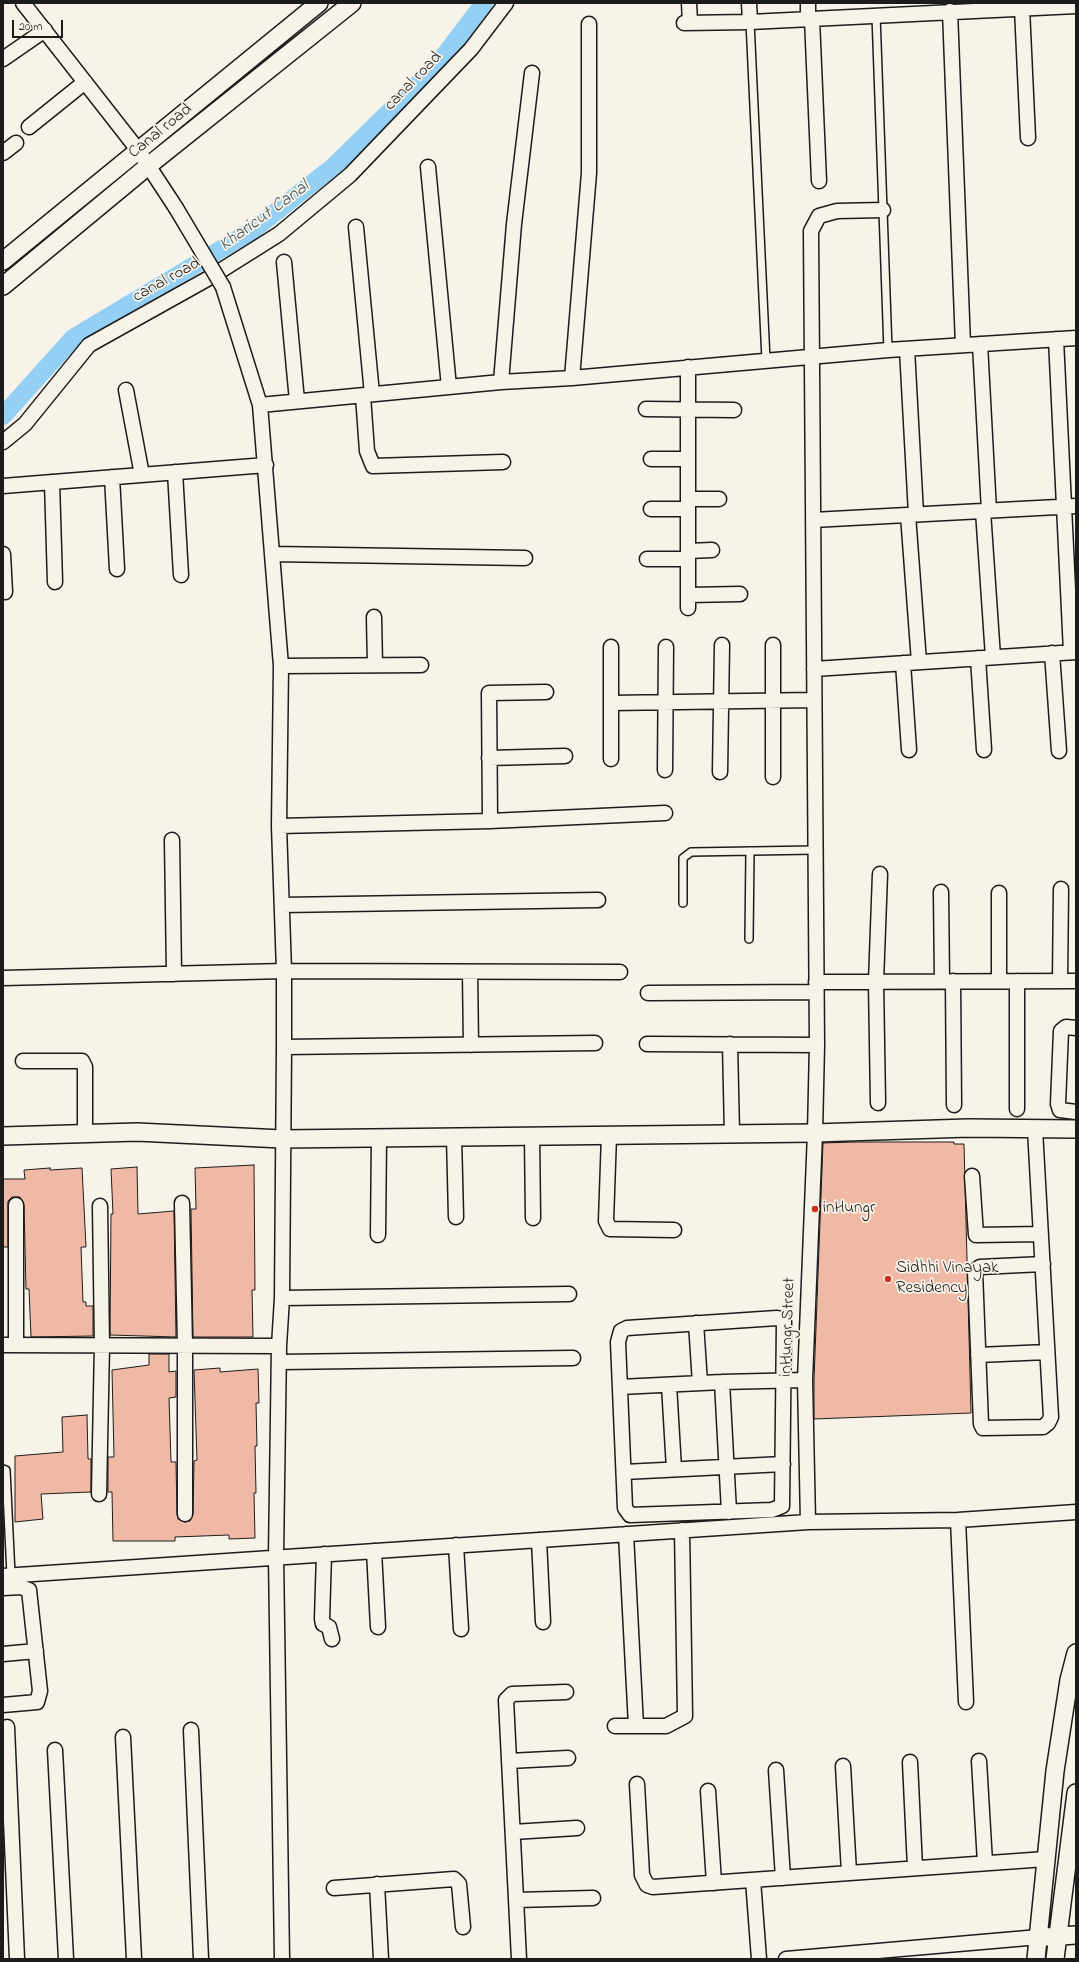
<!DOCTYPE html>
<html>
<head>
<meta charset="utf-8">
<style>
	body { margin:0 }
	#map { position:relative; width:1079px; height:1962px; overflow:hidden; background:#f7f3e8; font-family:"Indie Flower",sans-serif }
	canvas { display:block }
	.frame { position:absolute; inset:0; border:4px solid #1c1c1c; pointer-events:none }
	.scale { position:absolute; left:12px; top:20px; width:51px; height:18px; box-sizing:border-box; border:2px solid #1c1c1c; border-top:0; padding-left:5px; font-size:12px; line-height:14px; white-space:nowrap; color:#1c1c1c; -webkit-text-stroke:3px #f7f3e8; paint-order:stroke }
</style>
</head>
<body>
<div id="map">
<canvas width="1079" height="1962"></canvas>
<div class="frame"></div>
<div class="scale">20 m</div>
</div>
<script>
const context = document.querySelector('canvas').getContext('2d');
context.lineJoin = 'round';
const toPath = rows => new Path2D(rows.map(r => 'M' + r).join(''));
function strokePath(path, color, width, dash) { context.strokeStyle = color; context.lineWidth = width; context.lineCap = dash ? 'butt' : 'round'; context.setLineDash(dash || []); context.stroke(path); }
function fill(path, color) { context.fillStyle = color; context.fill(path, 'evenodd'); }
function label(font, color, halo, rows, align = 'center') {
  context.font = font + ' "Indie Flower",sans-serif'; context.lineWidth = 3.5; context.setLineDash([]); context.textBaseline = 'middle'; context.strokeStyle = halo; context.fillStyle = color; for (const [text, x, y, turn = 0] of rows) {
    context.save(); context.translate(x, y); context.rotate((+turn || 0) * Math.PI / 180); context.textAlign = isNaN(turn) ? turn : align; if (halo) context.strokeText(text, 0, 0); context.fillText(text, 0, 0); context.restore();
  }
}
strokePath(toPath([
	[3,416,73,338,253,230,334,166,437,65,484,3]
]), '#93d0f4', 18);
const building = toPath([
	[854,1142,954,1142,954,1144,964,1144,971,1413,814,1419,814,1380,823,1143,854,1142],
	[254,1165,255,1290,252,1290,253,1337,193,1337,191,1209,196,1209,195,1168,254,1165],
	[137,1167,138,1214,174,1211,176,1337,110,1335,111,1214,113,1214,111,1169,137,1167],
	[50,1168,50,1170,82,1168,86,1247,81,1247,83,1302,86,1302,86,1306,93,1306,93,1336,31,1337,29,1289,26,1289,24,1205,20,1197,12,1197,8,1201,8,1247,3,1247,3,1179,25,1179,24,1170,50,1168],
	[149,1354,169,1354,169,1372,176,1371,176,1397,169,1398,171,1462,176,1462,177,1514,178,1519,185,1522,190,1521,193,1514,194,1461,197,1460,194,1370,220,1368,220,1372,258,1369,259,1403,256,1403,257,1446,255,1446,256,1493,254,1493,255,1538,229,1539,229,1535,175,1537,175,1541,113,1541,112,1492,108,1492,108,1457,114,1457,112,1370,149,1365,149,1354],
	[87,1415,88,1459,91,1459,91,1492,41,1494,43,1519,15,1522,15,1456,63,1452,62,1417,87,1415]
]);
fill(building, '#f0b9a5');
strokePath(building, '#1c1c1c', 1);
const service = toPath([
	[876,15,888,350],
	[750,22,766,360],
	[683,903,683,858,691,852,815,850],
	[749,939,750,851],
	[3,1469,6,1470,11,1575]
]);
const minor = toPath([
	[23,3,138,150,176,208],
	[689,3,690,23],
	[749,3,750,22],
	[808,3,808,19],
	[1022,8,1028,138],
	[950,11,963,345],
	[812,19,819,181],
	[684,23,750,22,1076,6],
	[3,59,45,30],
	[29,127,85,82],
	[3,153,16,143],
	[428,167,449,387],
	[356,227,372,394],
	[284,262,297,401],
	[223,287,260,405,501,382,572,378,888,350,1076,338],
	[1056,339,1071,652],
	[980,344,989,511],
	[907,349,916,514],
	[572,378,589,173,589,24],
	[501,382,514,224,532,73],
	[126,390,142,475],
	[363,396,367,451,373,466,503,462],
	[260,405,281,666,279,826,284,971,284,1047,282,1298,279,1346,276,1556,282,1959],
	[646,409,734,410],
	[3,442,25,424,89,345,209,278,279,234,350,175,471,49,506,3],
	[651,459,688,459],
	[175,472,181,575],
	[112,477,117,569],
	[52,482,55,582],
	[3,486,266,465],
	[688,499,719,499],
	[651,509,688,509],
	[983,511,993,657],
	[908,515,919,662],
	[813,520,1076,506],
	[688,551,712,550],
	[3,554,5,592],
	[273,554,525,558],
	[647,559,688,559],
	[688,595,740,594],
	[688,608,688,367],
	[374,617,375,665],
	[773,645,773,777],
	[611,647,611,759],
	[1052,653,1059,751],
	[978,658,984,750],
	[903,663,909,750],
	[281,666,421,665],
	[814,669,1076,652],
	[611,703,814,700],
	[489,758,565,756],
	[665,770,666,647],
	[720,772,722,645],
	[490,821,489,693,546,692],
	[279,826,490,821,665,813],
	[172,840,174,974],
	[941,892,942,981],
	[282,905,598,900],
	[470,972,471,1045],
	[3,978,284,971,620,972],
	[953,981,954,1105],
	[999,981,999,893],
	[1017,981,1017,1109],
	[1060,981,1061,889],
	[816,982,1076,981],
	[648,993,816,992],
	[1076,1028,1066,1027,1061,1031,1058,1104,1060,1110,1076,1112],
	[647,1044,817,1045],
	[730,1044,732,1134],
	[284,1047,595,1043],
	[23,1061,82,1061,85,1067,85,1134],
	[878,1103,876,982,880,874],
	[1035,1129,1051,1417,1048,1423,1043,1427,983,1428,981,1424,975,1271,980,1267,1043,1264],
	[609,1135,606,1221,610,1229,674,1230],
	[532,1136,533,1218],
	[454,1137,456,1217],
	[972,1176,976,1235,1041,1234],
	[182,1203,185,1346,185,1514],
	[16,1205,16,1345],
	[378,1235,379,1137],
	[282,1298,569,1294],
	[777,1318,783,1320,784,1322,782,1506,772,1510,630,1515,625,1508,618,1342,621,1331,627,1328,777,1318],
	[696,1323,700,1383],
	[3,1345,279,1346],
	[978,1355,1047,1352],
	[280,1362,573,1358],
	[722,1382,729,1512],
	[669,1385,674,1469],
	[620,1387,722,1382,805,1380],
	[624,1472,783,1464],
	[99,1494,102,1345,100,1206],
	[958,1520,966,1702],
	[808,1522,805,1380,815,1133,817,1045,811,231,819,216,837,211,883,210],
	[626,1534,636,1726],
	[539,1540,543,1622],
	[456,1545,461,1629],
	[374,1551,378,1627],
	[324,1554,322,1619,323,1624,329,1627,332,1639],
	[3,1576,808,1522,958,1520,1076,1512],
	[3,1588,21,1587,29,1590,40,1691,37,1702,3,1705],
	[3,1654,36,1651],
	[615,1726,666,1726,685,1716,682,1530],
	[7,1727,17,1959],
	[191,1730,201,1959],
	[123,1737,134,1959],
	[55,1750,66,1959],
	[509,1761,568,1758],
	[979,1761,985,1863],
	[910,1762,915,1868],
	[843,1766,849,1873],
	[776,1770,783,1878],
	[637,1784,642,1875,647,1885,653,1887,1046,1859],
	[708,1791,714,1883],
	[513,1832,577,1828],
	[753,1880,759,1959],
	[377,1884,381,1959],
	[334,1888,454,1879,459,1884,463,1927],
	[516,1900,593,1898],
	[519,1959,506,1700,512,1694,566,1692],
	[786,1959,1039,1937]
]);
const tertiary = toPath([
	[3,261,319,3],
	[3,286,148,166,352,3],
	[3,1136,137,1132,282,1139,815,1133,968,1128,1076,1129],
	[1045,1937,1076,1935],
	[1036,1959,1055,1771,1069,1680,1076,1653],
	[1055,1959,1076,1793]
]);
strokePath(service, '#1c1c1c', 10);
strokePath(minor, '#1c1c1c', 17);
strokePath(tertiary, '#1c1c1c', 20);
strokePath(service, '#f7f3e8', 7);
strokePath(minor, '#f7f3e8', 14);
strokePath(tertiary, '#f7f3e8', 17);
const minorBridge = toPath([
	[176,208,223,287]
]);
strokePath(minorBridge, '#1c1c1c', 17, []);
strokePath(minorBridge, '#f7f3e8', 14);
for (const [x, y, r, color] of [
	[815,1209,4,"#c8321e"],
	[888,1279,4,"#c8321e"]
]) { const dot = new Path2D(); dot.arc(x, y, r, 0, 2 * Math.PI); context.fillStyle = color; context.fill(dot); strokePath(dot, '#f7f3e8', 1.5); }
label('17px', '#1c1c1c', '#f7f3e8', [
	["canal road",414,82,-46],
	["Canal road",161,132,-39],
	["canal road",167,281,-29],
	["inHungr Street",789,1327,-88]
]);
label('17px', '#1c1c1c', '#f7f3e8', [
	["inHungr",823,1209],
	["Sidhhi Vinayak",896,1269],
	["Residency",896,1289]
], 'left');
label('italic 18px', '#40525d', '#f7f3e8', [
	["Kharicut Canal",265,217,-36]
]);
</script>
</body>
</html>
